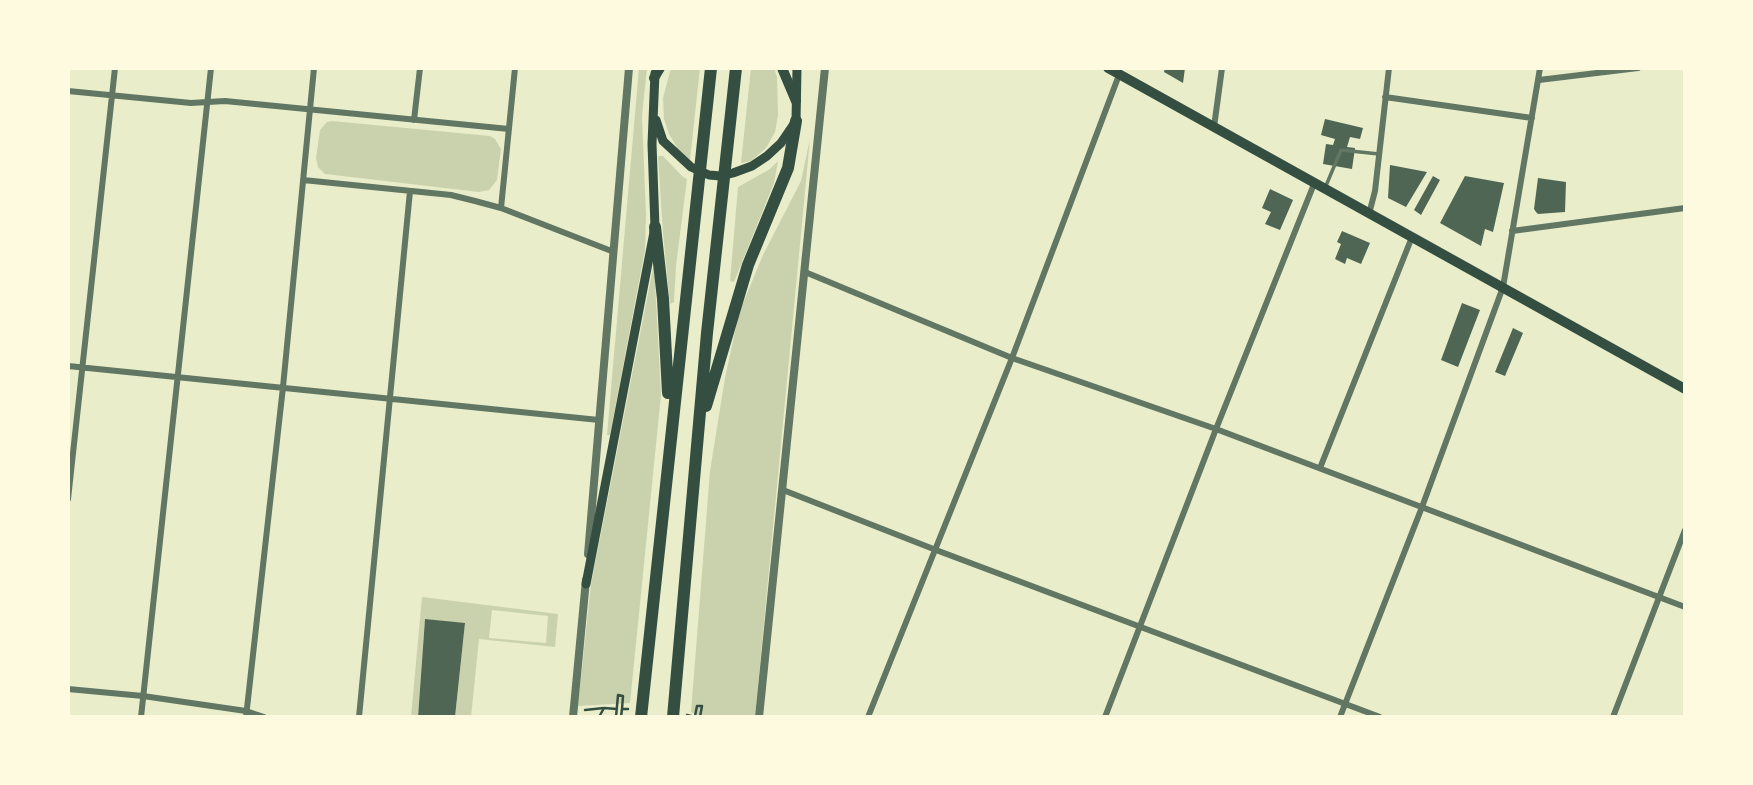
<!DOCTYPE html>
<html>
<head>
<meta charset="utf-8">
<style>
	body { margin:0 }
	#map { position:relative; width:1753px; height:785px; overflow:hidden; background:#e9edc9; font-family:Roboto,sans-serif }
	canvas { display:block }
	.frame { position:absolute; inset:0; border:70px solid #fefae0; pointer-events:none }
</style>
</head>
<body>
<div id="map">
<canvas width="1753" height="785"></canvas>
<div class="frame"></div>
</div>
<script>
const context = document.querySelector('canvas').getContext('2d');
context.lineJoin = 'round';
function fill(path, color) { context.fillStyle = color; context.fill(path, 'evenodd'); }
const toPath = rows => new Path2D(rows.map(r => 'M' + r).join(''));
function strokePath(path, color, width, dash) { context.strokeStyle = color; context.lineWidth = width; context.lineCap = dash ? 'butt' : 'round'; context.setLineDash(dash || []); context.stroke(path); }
fill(toPath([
	[639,68,647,68,642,116,646,215,645,250,610,435,607,435],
	[671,68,700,68,690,160,678,149,669,134,664,119,663,98],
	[751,68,774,68,777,77,778,115,775,132,766,148,751,161,741,163],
	[332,121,490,136,495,139,501,149,497,180,489,190,479,192,325,174,318,167,316,158,320,130,327,122],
	[810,139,755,717,700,717,691,712,710,471,725,378,739,313,763,255,801,181],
	[658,156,663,156,683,177,687,179,676,266,674,302,670,304,663,233],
	[778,161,774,183,734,282,730,281,738,187,770,169],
	[654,263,661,395,630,703,578,706,591,584],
	[422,597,558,614,555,647,479,639,471,717,455,717,465,624,425,619,418,717,411,717],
	[492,610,548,616,546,643,489,638]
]), '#cad2ad');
fill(toPath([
	[1165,68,1185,68,1183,83,1164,72],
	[1325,119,1363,128,1360,139,1350,137,1347,147,1355,148,1352,169,1323,164,1326,144,1333,145,1335,139,1321,135],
	[1390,165,1427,172,1406,207,1388,198],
	[1433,176,1440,180,1421,215,1414,210],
	[1465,176,1504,183,1493,232,1485,229,1481,246,1440,223],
	[1538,178,1566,182,1565,212,1538,214,1536,212,1534,209],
	[1270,189,1293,200,1280,230,1265,224,1271,212,1262,208],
	[1342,231,1370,243,1361,264,1347,258,1345,264,1335,259,1341,244,1337,242],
	[1462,303,1480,310,1458,367,1441,360],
	[1513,328,1523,333,1505,376,1495,372],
	[425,619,465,623,455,717,418,717]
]), '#4f6655');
strokePath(toPath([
	[585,710,604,708],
	[687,715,695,717],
	[695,716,697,706,702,706,700,717],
	[599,717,604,708,617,709],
	[616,717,618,695,623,696,622,709],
	[621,717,622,709,628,709]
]), '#344e41', 2.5);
strokePath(toPath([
	[1325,188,1341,150,1379,154]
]), '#617663', 3.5);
strokePath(toPath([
	[1539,80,1638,68],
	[68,91,191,103,225,101,509,129],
	[1385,97,1532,118],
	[414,120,420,68],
	[1214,127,1222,68],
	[303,180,451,195,475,201,501,208,614,252],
	[501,208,515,68],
	[1369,214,1375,191,1389,68],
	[1512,231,1685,208],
	[805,272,1012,358,1216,429,1685,607],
	[68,366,599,420],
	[1320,468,1412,237],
	[783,490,936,550,1380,717],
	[68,499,115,68],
	[68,689,143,696,246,711,264,717],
	[141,717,211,68],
	[246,717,283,387,314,68],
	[359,717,410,191],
	[868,717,1012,358,1119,75],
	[1105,717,1216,429,1314,184],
	[1340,717,1422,507,1503,287,1540,68],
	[1613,717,1685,530]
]), '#617663', 6);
strokePath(toPath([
	[588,554,629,68],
	[573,717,586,580],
	[759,717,825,68]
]), '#617663', 8);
strokePath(toPath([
	[656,120,663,141,691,167,709,175,721,176,733,173,752,166,767,156,781,143,796,121,797,68],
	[586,584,655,227,652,144,655,73]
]), '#344e41', 9);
strokePath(toPath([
	[654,78,660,68]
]), '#344e41', 10);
strokePath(toPath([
	[782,68,796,101],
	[1108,68,1685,389]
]), '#344e41', 10);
strokePath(toPath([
	[655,227,663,299,668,393],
	[706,406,748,265,788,168,796,121],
	[641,717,711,68],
	[673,717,707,333,736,68]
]), '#344e41', 12);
</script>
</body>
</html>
